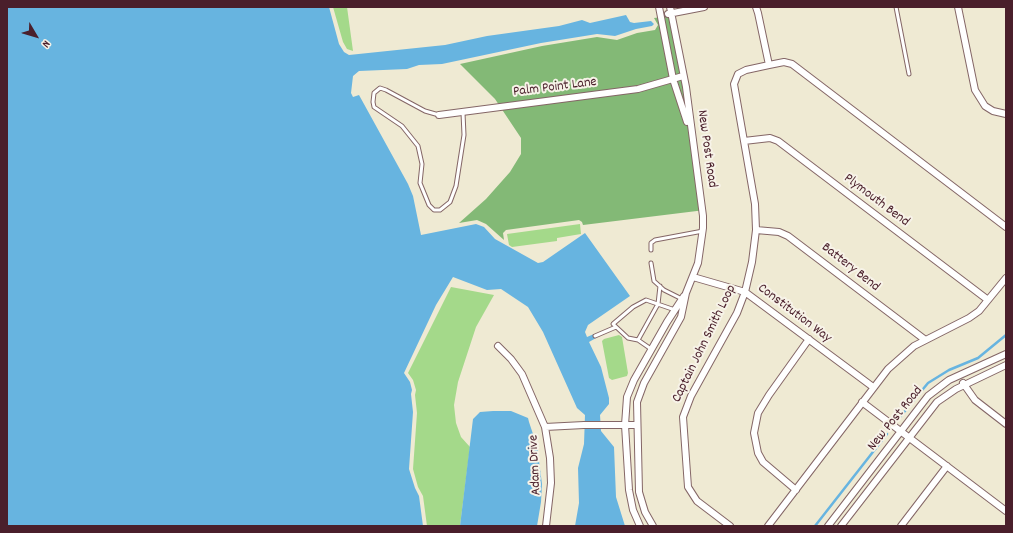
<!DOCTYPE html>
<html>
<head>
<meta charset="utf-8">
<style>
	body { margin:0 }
	#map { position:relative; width:1013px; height:533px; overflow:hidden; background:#efead3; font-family:Dekko,sans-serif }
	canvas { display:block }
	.frame { position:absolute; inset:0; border:8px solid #4a1f2b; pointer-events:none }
	.north { position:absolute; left:16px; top:16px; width:40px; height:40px; -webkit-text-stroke:3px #f7f3e8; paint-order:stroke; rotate:128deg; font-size:11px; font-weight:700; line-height:16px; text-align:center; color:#4a1f2b }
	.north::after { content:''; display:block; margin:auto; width:14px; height:18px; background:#4a1f2b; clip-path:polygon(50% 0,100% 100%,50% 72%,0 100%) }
</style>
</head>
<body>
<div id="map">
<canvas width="1013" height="533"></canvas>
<div class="frame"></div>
<div class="north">N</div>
</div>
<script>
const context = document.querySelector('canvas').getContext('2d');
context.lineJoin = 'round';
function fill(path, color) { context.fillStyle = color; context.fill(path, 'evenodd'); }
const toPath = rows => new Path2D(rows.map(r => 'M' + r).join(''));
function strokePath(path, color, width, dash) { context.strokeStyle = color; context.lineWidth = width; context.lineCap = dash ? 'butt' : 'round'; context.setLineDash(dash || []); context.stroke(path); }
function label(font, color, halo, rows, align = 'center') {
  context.font = font + ' Dekko,sans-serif'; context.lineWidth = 4; context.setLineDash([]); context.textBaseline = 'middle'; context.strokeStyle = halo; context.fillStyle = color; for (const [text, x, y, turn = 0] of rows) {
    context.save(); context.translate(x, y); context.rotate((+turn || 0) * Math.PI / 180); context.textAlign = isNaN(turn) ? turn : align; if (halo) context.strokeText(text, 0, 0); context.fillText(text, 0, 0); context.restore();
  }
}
fill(toPath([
	[333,7,347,7,353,51,347,49,343,42],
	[580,224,581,234,557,238,557,241,512,247,509,245,507,234],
	[451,287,494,295,476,327,458,382,454,405,456,423,461,437,470,447,460,526,427,526,423,496,418,487,413,469,417,413,415,395,416,390,413,380,408,373],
	[619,335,622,337,628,373,627,376,612,380,609,378,602,341,604,339]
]), '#a4d98a');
fill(toPath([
	[670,16,705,210,583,225,582,222,579,220,506,230,503,233,504,240,486,224,477,220,459,223,486,199,510,172,521,154,521,138,495,99,460,64,542,46,597,37,617,40,637,33,655,30,658,25,654,18]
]), '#83b976');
fill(toPath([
	[7,7,329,7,339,44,344,52,349,55,445,45,487,36,559,26,582,20,590,23,626,15,630,22,634,23,651,21,654,24,652,26,636,29,615,36,597,34,541,43,442,64,419,65,407,69,359,71,353,76,351,93,353,97,359,95,408,184,413,196,421,235,476,224,484,227,495,239,538,263,543,262,585,233,630,296,588,325,585,332,587,337,594,334,596,338,589,342,601,367,609,398,609,404,600,415,601,431,614,447,616,497,625,526,575,526,579,503,578,468,584,444,585,415,577,408,543,332,528,307,501,289,487,290,453,277,436,305,404,373,410,382,412,390,411,394,413,412,409,469,415,488,419,496,423,526,7,526],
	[493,411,511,411,528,418,529,422,537,446,542,484,541,502,537,526,460,526,473,419,480,412]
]), '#67b4e0');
strokePath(toPath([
	[900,417,928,383,949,370,978,358,1006,335],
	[815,526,887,434]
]), '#67b4e0', 2.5);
const lane = toPath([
	[896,7,909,74],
	[439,115,425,111,386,90,380,88,374,93,373,102,374,107,402,126,418,146,422,164,420,183,429,205,434,210,440,210,450,202,456,186,464,135,463,113],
	[651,250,651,243,655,240,703,231],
	[651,263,654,281,664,290,682,299],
	[595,336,616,327],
	[638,340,658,304,660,286],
	[651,349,638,340,628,338,613,324,633,307,646,300,675,310]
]);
const street = toPath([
	[659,7,673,79,687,122],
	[756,7,758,13,769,65],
	[958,7,975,90,985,106,993,111,1006,114],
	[668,14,704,7],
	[439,115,638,89,683,76],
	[744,141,770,138,778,141,988,300],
	[756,230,779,232,788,236,924,339],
	[693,277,745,292,873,387],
	[498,346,511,359,522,374,545,427,550,458,551,483,546,526],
	[963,383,975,400,1006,424],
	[862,402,1006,511],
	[545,427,584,425,636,425],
	[796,490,763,462,758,453,754,433,758,413,769,395,809,339],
	[640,526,633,510,629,490,625,425,627,397,634,380,667,322,684,296],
	[653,526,645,512,639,492,637,402,644,383,681,317,686,293,698,263,703,228,703,216,686,87,670,7],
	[730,526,697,501,688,487,683,417,691,396,737,313,745,292,752,262,756,230,755,204,734,84,738,74,746,70,769,65,784,62,792,64,1006,227],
	[768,526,888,369,914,346,969,318,979,311,1006,278],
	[828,526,928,396,949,380,1006,354],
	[841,526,937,402,956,389,1006,365],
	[901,526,947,466]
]);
strokePath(lane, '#846666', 5);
strokePath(street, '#846666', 8);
strokePath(lane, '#fff', 3);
strokePath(street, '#fff', 6);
label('14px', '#4a1f2b', '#f7f3e8', [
	["Palm Point Lane",555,88,-7],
	["New Post Road",706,149,82],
	["Plymouth Bend",876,201,37],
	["Battery Bend",850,268,38],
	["Constitution Way",794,314,37],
	["Captain John Smith Loop",705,344,-64],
	["New Post Road",896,419,-51],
	["Adam Drive",536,465,-93]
]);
</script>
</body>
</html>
